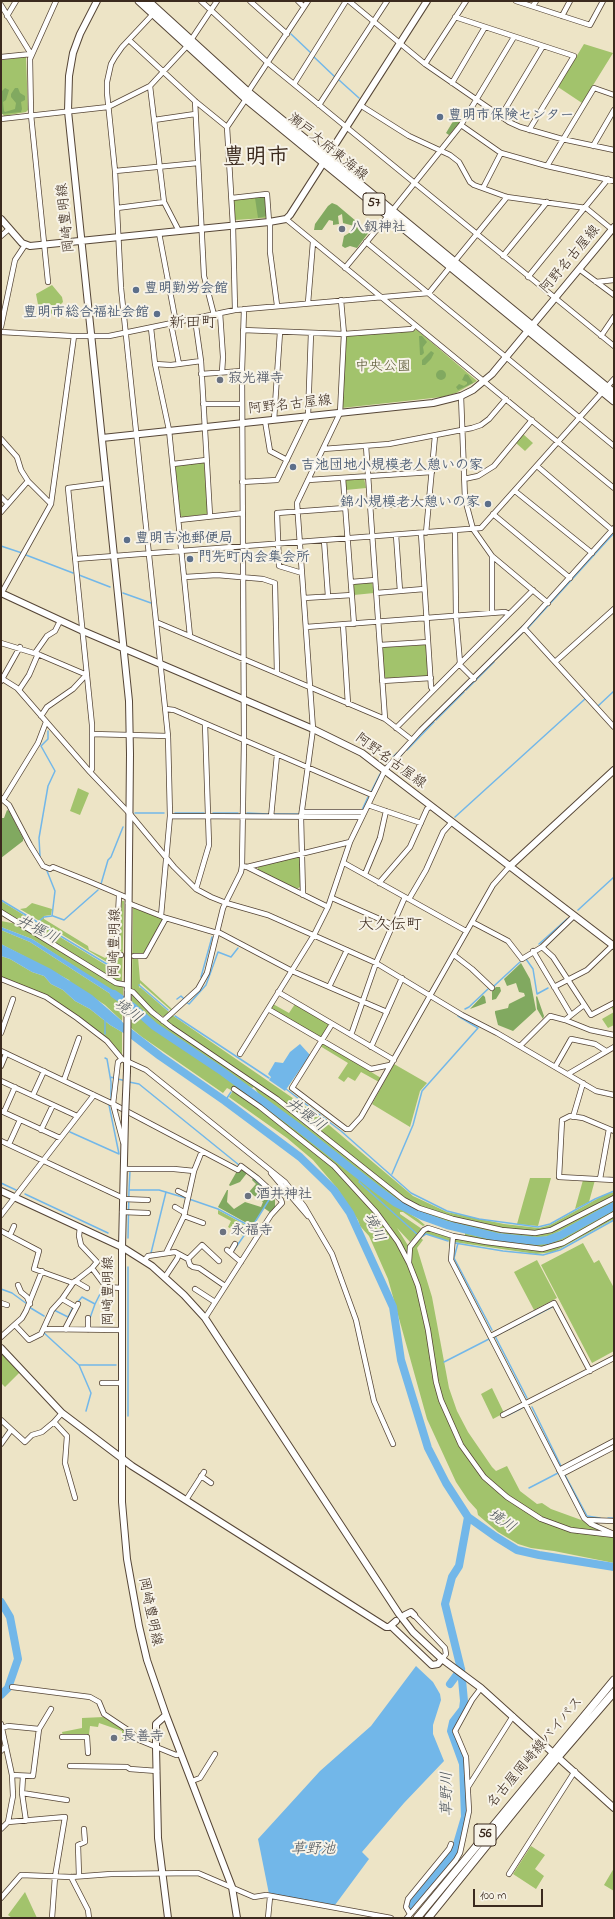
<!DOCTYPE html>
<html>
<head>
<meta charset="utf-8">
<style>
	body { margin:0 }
	#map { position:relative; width:615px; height:1919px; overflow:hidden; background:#ede4c6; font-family:"Indie Flower",sans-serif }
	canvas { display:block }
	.frame { position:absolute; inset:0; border:2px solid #3b2a1e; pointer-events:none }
	.scale { position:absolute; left:473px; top:1889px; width:70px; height:18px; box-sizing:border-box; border:2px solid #3b2a1e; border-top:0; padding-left:5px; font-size:12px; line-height:14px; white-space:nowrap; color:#3b2a1e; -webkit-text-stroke:3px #f7f3e8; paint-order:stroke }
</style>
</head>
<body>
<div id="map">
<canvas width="615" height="1919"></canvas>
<div class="frame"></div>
<div class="scale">100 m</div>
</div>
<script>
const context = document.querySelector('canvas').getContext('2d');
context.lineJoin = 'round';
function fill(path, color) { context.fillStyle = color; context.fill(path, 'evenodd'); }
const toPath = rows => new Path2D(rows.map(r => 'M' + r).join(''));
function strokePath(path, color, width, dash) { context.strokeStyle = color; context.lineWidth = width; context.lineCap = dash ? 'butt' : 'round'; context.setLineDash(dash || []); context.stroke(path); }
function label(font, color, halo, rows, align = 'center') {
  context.font = font + ' "Indie Flower","Klee One",sans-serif'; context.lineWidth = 4; context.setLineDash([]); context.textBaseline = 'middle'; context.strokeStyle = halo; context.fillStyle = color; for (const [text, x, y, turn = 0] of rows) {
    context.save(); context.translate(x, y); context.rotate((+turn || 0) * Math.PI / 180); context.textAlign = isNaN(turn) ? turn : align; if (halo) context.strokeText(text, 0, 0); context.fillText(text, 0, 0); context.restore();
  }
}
fill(toPath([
	[584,44,613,53,582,103,558,87],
	[26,57,28,110,26,112,4,116,1,112,1,60],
	[265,196,268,216,266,218,235,220,234,200],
	[52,285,62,297,63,302,56,309,57,313,40,315,36,294],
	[417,330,477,381,456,393,442,397,342,408,345,338,347,336],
	[523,434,533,443,525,451,516,443],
	[203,462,204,463,208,512,207,514,182,517,180,515,175,467,177,465],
	[364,478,366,488,346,490,346,479],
	[372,582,374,593,354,595,354,584],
	[425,645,427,646,427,677,386,678,384,677,382,650,384,647],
	[78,788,89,793,80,815,70,811],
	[298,857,300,858,300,887,297,889,258,870,258,866],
	[1,901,114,970,115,967,20,909,26,908,32,903,52,909,51,915,44,916,44,919,88,946,89,950,105,958,113,954,113,956,121,957,117,953,122,901,124,901,122,982,115,981,1,910],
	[133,907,163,919,143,954,138,957,140,980,173,1010,172,1011,140,983,139,988,140,987,170,1013,166,1017,162,1016,147,1005,132,990],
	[1,921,17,924,29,930,110,982,123,987,123,998,32,939,1,927],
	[1,930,30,942,123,1002,122,1021,105,1005,70,982,69,980,1,944],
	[1,956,10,959,32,972,44,976,51,984,63,990,75,1001,90,1009,110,1025,122,1032,122,1055,110,1041,91,1026,57,1003,40,993,1,977],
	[132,992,165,1025,277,1101,403,1201,482,1227,538,1234,614,1199,614,1204,550,1236,536,1238,480,1231,428,1217,407,1206,356,1171,260,1096,254,1087,252,1088,248,1086,247,1087,160,1029,132,1004],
	[273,1004,289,1013,295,1004,329,1024,322,1039,270,1008],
	[614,1005,614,1025,608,1028,602,1019,614,1012,611,1007],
	[132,1008,155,1029,245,1090,247,1097,234,1087,231,1090,227,1088,223,1093,142,1037,131,1028],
	[172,1015,316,1114,413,1196,447,1212,504,1224,539,1228,550,1225,604,1195,614,1192,614,1197,551,1229,536,1232,511,1230,451,1218,423,1208,406,1200,334,1142,168,1023,167,1019],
	[322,1042,381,1078,379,1082,361,1072,355,1081,348,1077,344,1082,338,1078,348,1063,320,1046],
	[394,1064,427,1083,420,1091,410,1127,372,1104],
	[233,1091,264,1111,331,1164,387,1228,405,1258,417,1288,443,1409,462,1449,482,1477,508,1500,540,1520,573,1531,614,1537,614,1563,554,1551,531,1548,518,1544,498,1532,478,1515,477,1510,468,1500,456,1482,427,1419,388,1279,369,1236,360,1226,358,1220,337,1188,313,1160,287,1138,229,1097],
	[251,1098,258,1099,340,1164,386,1199,418,1219,425,1225,423,1226,403,1212,400,1212,400,1214,422,1229,410,1242,397,1228,409,1247,408,1258,390,1226,332,1162,250,1099],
	[530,1178,551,1178,538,1226,517,1224],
	[583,1180,595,1180,589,1202,575,1209],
	[614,1207,614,1212,562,1242,542,1248,465,1237,465,1232,498,1239,531,1244,547,1243,564,1236],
	[218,1210,249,1227,243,1236,228,1227,231,1221,218,1214],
	[614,1215,614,1219,554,1252,536,1254,454,1242,454,1238,541,1251,566,1243],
	[429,1229,452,1238,450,1258,449,1241,426,1234,421,1238,423,1240,417,1248,432,1297,449,1388,457,1411,468,1432,492,1467,496,1471,507,1466,520,1491,537,1504,542,1503,551,1509,584,1521,611,1534,571,1529,542,1518,507,1495,489,1480,465,1448,442,1400,437,1382,411,1264,412,1247,421,1235],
	[583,1243,594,1263,599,1260,614,1288,614,1351,592,1363,541,1265],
	[537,1260,557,1298,534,1310,514,1272],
	[1,1353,20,1372,5,1387,1,1383],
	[492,1388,504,1413,493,1419,481,1394],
	[104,1717,133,1736,132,1740,122,1740,122,1731,99,1723,98,1727,90,1726,89,1735,63,1736,62,1732,82,1728,82,1718],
	[531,1846,545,1855,535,1869,544,1876,536,1889,513,1874],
	[614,1868,614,1891,604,1885],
	[25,1892,37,1918,12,1918,8,1915]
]), '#a2c36c');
fill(toPath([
	[5,88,9,90,6,100,3,102,4,111,5,112,15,109,16,103,11,97,11,94,15,88,18,88,20,93,25,96,25,100,21,102,22,109,21,112,2,114,1,92],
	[455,118,460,122,449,135,446,133],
	[264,196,267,216,258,218,255,198],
	[332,203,337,205,369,232,357,248,350,246,345,248,342,246,344,236,354,230,354,226,343,223,342,214,338,216,339,224,333,225,333,221,329,220,322,230,314,230,315,224,328,206],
	[419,336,422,336,427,342,423,347,424,353,422,355,420,355],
	[431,351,434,353,431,359,425,365,422,365,422,360],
	'436 375a5 5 0 1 1 10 0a5 5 0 1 1-10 0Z',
	[465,374,468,375,473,383,458,390,456,387,459,384,464,386,467,384,467,382,462,380],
	[7,810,9,811,23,838,23,841,1,858,1,818,4,818],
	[521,963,530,979,536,1010,513,1031,498,1025,495,1013,495,1011,508,1008,509,1004,525,996,524,993,519,992,516,983,507,986,504,979],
	[496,987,500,987,501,991,496,999,492,1000,492,991],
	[483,995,485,997,486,1003,470,1009],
	[537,996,544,1016,543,1019,537,1009,536,997],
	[241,1169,247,1173,240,1182,230,1186,229,1185,237,1171,239,1172],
	[253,1178,275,1199,275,1208,271,1213,264,1208,252,1226,218,1207,227,1190,228,1190,227,1202,234,1209,245,1202,261,1207,263,1202,249,1192,256,1184,252,1180]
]), '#81a960');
fill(toPath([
	[1,927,32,939,113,990,123,998,123,1002,30,942,1,930],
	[1,944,51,969,92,995,122,1021,122,1032,110,1025,90,1009,75,1001,63,990,51,984,44,976,32,972,10,959,1,956],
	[300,1044,310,1055,285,1091,269,1080,271,1077,268,1074,275,1062,283,1063,290,1052],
	[416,1666,433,1682,440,1694,441,1700,433,1725,433,1734,444,1761,404,1803,362,1852,369,1859,335,1905,269,1894,258,1839,320,1771,371,1726]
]), '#72b7e9');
strokePath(toPath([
	[291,34,311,53],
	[314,57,335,77],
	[339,80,359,98],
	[1,546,22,553],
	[26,555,73,573],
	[79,575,110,587],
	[123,593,151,603],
	[527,629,614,533],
	[512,637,526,623],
	[496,659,522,633],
	[466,690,494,662],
	[598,706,614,691],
	[436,720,464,692],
	[407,750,434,722],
	[393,757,397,753],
	[397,760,404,752],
	[387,764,390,761],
	[371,792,380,774],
	[362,810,368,797],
	[135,813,164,813],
	[175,813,204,813],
	[213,813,238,813],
	[247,813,268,814],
	[275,814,298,814],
	[455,817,585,699],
	[40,856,39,838,48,786,55,771,41,746,48,739,48,731],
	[101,884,108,860,111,857,123,827],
	[1,900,115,969],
	[578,910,614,877],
	[53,916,64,920,98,890],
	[38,922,44,917,52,916,55,891,47,871],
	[539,944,567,919],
	[526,959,533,969,537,994,548,988],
	[203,978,201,977,212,937],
	[139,985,168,1010],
	[494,986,520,962],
	[177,999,181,996,184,999],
	[186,1002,189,1004,206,985,218,952,231,957,238,948],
	[465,1009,469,1007,488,989],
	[175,1016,269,1078],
	[105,1018,105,1034],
	[105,1058,107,1059,111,1082,111,1098],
	[110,1077,126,1081],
	[129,1082,139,1084,239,1165],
	[286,1089,341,1131,411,1193,447,1211,479,1219,538,1227,550,1224,595,1199,614,1191],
	[225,1101,231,1092],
	[70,1132,119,1154,109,1105],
	[130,1171,129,1190,159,1190,189,1199,218,1209,259,1231],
	[392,1174,413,1125,422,1091,478,1028,458,1016],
	[251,1176,272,1195,252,1227],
	[361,1177,359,1182,418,1235],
	[1,1183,16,1190],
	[25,1194,108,1233],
	[421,1237,426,1234,448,1241],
	[128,1238,129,1190],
	[455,1243,503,1251,543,1255,560,1250,614,1220],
	[458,1243,454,1258,492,1330],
	[234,1250,250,1227],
	[151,1253,166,1192],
	[1,1289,12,1293,27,1304],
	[77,1303,82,1297,95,1304,103,1288],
	[29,1307,44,1316],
	[54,1310,68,1317,73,1307],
	[90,1318,95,1304],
	[43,1332,79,1365,91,1393,86,1411],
	[444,1362,489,1339],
	[79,1365,116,1365],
	[527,1398,495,1336,552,1307],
	[532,1407,561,1466],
	[508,1415,522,1408],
	[128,1416,128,1267],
	[563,1470,614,1444],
	[565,1475,587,1516,600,1518],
	[529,1488,558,1473],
	[608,1518,614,1518]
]), '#72b7e9', 1.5);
strokePath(toPath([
	[114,994,133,1007,154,1026,223,1072,298,1127,378,1190,396,1203,422,1216,447,1225,497,1237,537,1241,548,1240,561,1235,614,1206],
	[113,1020,160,1056,225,1101,300,1157,334,1190,350,1213,393,1307,401,1360,428,1448,446,1483,468,1517,496,1537,517,1550,539,1555,614,1567],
	[1,1602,10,1617,18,1659,8,1688,1,1695],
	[450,1684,461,1669],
	[412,1906,411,1903,415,1898,419,1896,455,1851,465,1817,463,1764,451,1731,453,1722,463,1709,464,1701,461,1669,445,1604,452,1577,459,1566,468,1517]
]), '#72b7e9', 8);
const street = toPath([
	[201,1,268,63,614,346],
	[250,1,287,34],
	[298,1,304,7],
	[349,1,425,64,509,122,520,127,562,139,614,150],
	[516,1,590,25,603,1],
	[1,5,31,54],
	[533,6,536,1],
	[153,14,122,47,115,57,111,64,107,82,107,93,115,171,121,288,168,736,170,816,161,916],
	[7,16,16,1],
	[562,16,570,1],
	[455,17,574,56,529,130],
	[129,40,195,101,227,127],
	[191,40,217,1],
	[1,57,31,54],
	[425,64,466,1],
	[452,83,485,27],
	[294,84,346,1],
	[150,86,164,202,179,231],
	[248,92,308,1],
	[195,101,204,276,214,315],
	[319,105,387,1],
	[360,105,409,136,450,155,459,162,470,182,474,185,507,197,586,208,614,231],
	[501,116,543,46],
	[1,119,108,107,150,86,188,45],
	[154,120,195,114],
	[461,125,501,153,547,166,614,181],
	[593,146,614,110],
	[547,166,594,88,614,95],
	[115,171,198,163],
	[483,188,501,153],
	[232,198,267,194,269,222],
	[117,208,164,202],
	[392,211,461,125,514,37],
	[286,219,614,488],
	[270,222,270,252,277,305],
	[159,233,176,323],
	[1,236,9,229],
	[366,242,614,446],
	[503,256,547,202],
	[454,262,507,197],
	[345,268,388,216],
	[579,269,614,295],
	[528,277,608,179],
	[48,282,31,115,30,59,56,1],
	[596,282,614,280],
	[308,303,313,242],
	[235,310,233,226,227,127,246,99],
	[220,313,223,357,222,372],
	[195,319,201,361,210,516],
	[171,324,179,364],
	[1,327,15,260,25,245],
	[151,328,155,364,169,430,190,636],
	[243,330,344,334,412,329,415,325],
	[1,332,72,336,109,336,235,310,429,293,450,267],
	[601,336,614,317],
	[155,364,171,365,201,361],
	[201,374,242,371],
	[461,396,465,499,473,529,492,556,548,603],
	[203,404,242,404],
	[274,420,280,332],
	[265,421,270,451,287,460],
	[1,439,17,457,21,470,28,481,51,504],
	[366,446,385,719],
	[323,449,389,444,472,428,481,425,489,419,506,399],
	[173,464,206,460],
	[537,466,612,530],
	[343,478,354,624],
	[464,479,478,476,494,466,532,420],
	[308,480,432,472],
	[242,482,277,480,308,416,311,333],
	[515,491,592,553],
	[1,497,8,504],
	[370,506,429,502],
	[1,512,28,481],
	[493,514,570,578],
	[179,520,243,513],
	[455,530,456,616,460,663],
	[421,533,431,687,433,690],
	[426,533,435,436],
	[396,535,400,591],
	[324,540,328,596],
	[492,556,492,613],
	[75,559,481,528,614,379],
	[302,573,279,566,277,513,345,508],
	[185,577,217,575,263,579,275,583,277,673],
	[351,582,375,580],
	[376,593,424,589],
	[1,594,51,504,74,336],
	[304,598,352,595],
	[156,622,385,719,412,740],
	[343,625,348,704],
	[306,627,505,612,509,614],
	[524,628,614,727],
	[1,643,40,655,87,675],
	[380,645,428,642],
	[35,653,47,636,55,631,60,621],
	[555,662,614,609],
	[459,664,474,679],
	[1,678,17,688,90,772,130,814,174,867,196,889,211,897,226,903,268,915,376,963,462,1015,497,1033,596,1091,614,1095],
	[1,681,20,647],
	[382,681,431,678],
	[19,690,29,675,38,654],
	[166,709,174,710,372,795],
	[41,716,47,707,73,689,86,675],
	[396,728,533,590],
	[92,734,168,736],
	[90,772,92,769,92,725,68,488,107,483],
	[1,798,3,800,38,743,46,722],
	[3,800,9,805,30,845,43,866,50,869,53,867,88,881,128,898],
	[368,805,421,823],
	[302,812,364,812],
	[170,816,362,817],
	[271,817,277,755],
	[344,863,466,931],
	[242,866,247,867,350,842],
	[247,867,328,907],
	[365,874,380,838,386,811],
	[379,883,410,847,427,809,431,806],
	[196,889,209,845,205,724],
	[303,895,301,817,313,729,297,503,340,413,344,334,341,300],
	[119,896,116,955,121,955],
	[332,898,393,925],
	[409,899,426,870,443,832,452,822],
	[128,903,166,918,217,933],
	[1,912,116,983,127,985],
	[472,922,508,941,522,959,542,947,574,916],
	[218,932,292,971,387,1012],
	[542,947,553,957,591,1015,614,1003],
	[533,951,571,1015],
	[454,955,472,969,492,988],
	[134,956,145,956,166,918],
	[1,979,46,997,77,1018,107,1041,122,1059,146,1070,285,1182,304,1206,332,1254,356,1320,374,1401,393,1444],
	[329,987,347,950],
	[554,987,587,970,613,945],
	[127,990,133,992,152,1012,171,1027,277,1099,404,1200,419,1208,453,1219,502,1230,535,1233,551,1230,614,1198],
	[278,992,394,1060],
	[268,1009,371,1069,390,1065],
	[565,1020,590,1030,614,1035],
	[163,1021,198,989,207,973,223,908,241,872,242,866,244,741,242,371,244,309],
	[332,1024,292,1088,346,1129,350,1129,361,1117,493,885,509,867],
	[1,1033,13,999],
	[351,1035,376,963,405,897],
	[520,1046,550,1016,565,1020,584,1005],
	[371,1047,402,978],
	[1,1051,113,1104,238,1170,241,1166,257,1178,281,1200,282,1203,271,1215,205,1318],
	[240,1054,314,935,328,907,350,842,385,770,421,730,524,628,614,528],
	[122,1059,118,1062,113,1104,123,1142],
	[1,1066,6,1054],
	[555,1067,571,1039,595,1044,606,1051],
	[568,1074,614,1047],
	[64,1080,79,1038],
	[1,1081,77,1116],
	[234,1089,260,1107,334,1166,376,1212,398,1242,409,1263,418,1286,428,1330,436,1382,441,1400,461,1445,484,1477,507,1497,541,1519,571,1530,614,1535],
	[33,1095,44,1071],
	[1,1111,60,1138],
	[4,1112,15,1087],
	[573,1117,583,1083],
	[41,1130,53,1105],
	[614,1131,583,1118,570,1116,562,1120,559,1177,614,1180],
	[1,1141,123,1198],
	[9,1144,20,1120],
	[124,1169,174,1169,194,1171],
	[271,1173,308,1216],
	[600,1179,609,1129],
	[178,1191,188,1196],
	[123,1199,148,1200],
	[175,1207,185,1213],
	[122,1212,148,1213],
	[1,1215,94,1095],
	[184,1216,203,1223],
	[80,1227,79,1236,81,1245,97,1262,92,1268,106,1287,122,1288],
	[1,1231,39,1251,34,1269,73,1283],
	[10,1235,14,1226],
	[453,1236,451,1260,584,1518,591,1524,614,1534],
	[227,1250,241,1262],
	[231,1251,235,1244],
	[166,1253,184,1216,194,1171,202,1151],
	[188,1259,202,1245,219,1261],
	[144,1261,148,1256,175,1252,188,1259,190,1265,193,1267,199,1268,225,1286],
	[409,1262,410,1247,424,1230,428,1228,453,1236,486,1242,542,1249,563,1243,614,1214],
	[165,1277,177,1259,179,1254],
	[75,1281,87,1288],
	[18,1285,21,1292,27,1297,30,1304],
	[195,1289,215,1302],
	[62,1299,76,1307],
	[1,1303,7,1305],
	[88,1318,88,1330],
	[15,1325,29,1340,41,1334,52,1310,62,1299,73,1283,92,1268],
	[44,1329,122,1330],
	[66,1330,66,1327,78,1304],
	[491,1336,554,1303,590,1371],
	[1,1337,22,1318,26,1311,42,1271],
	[102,1383,122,1383],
	[503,1415,614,1358],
	[1,1420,25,1442,32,1435,42,1432,54,1422,62,1413],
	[54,1422,67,1436,65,1463,75,1498],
	[1,1444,11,1430],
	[559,1470,614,1441],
	[562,1474,614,1447],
	[201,1476,211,1483],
	[186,1500,204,1472],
	[587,1520,614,1521],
	[414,1615,445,1648,446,1654,442,1659],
	[12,1687,90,1697,99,1702,104,1714,131,1732,139,1740,176,1755,181,1754],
	[1,1724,12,1775,13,1796,8,1822],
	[2,1728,8,1726,39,1729],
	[62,1737,87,1737,88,1753],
	[1,1751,6,1746],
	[70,1766,127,1767,130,1769,157,1771],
	[12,1775,33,1776,39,1729,51,1709],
	[23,1776,22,1793,26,1821],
	[192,1781,200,1778,215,1754],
	[468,1787,513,1716],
	[22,1793,67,1800],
	[1,1829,8,1822,65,1817,55,1877,52,1918],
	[509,1874,575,1771],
	[79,1876,78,1845,85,1842,84,1829],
	[71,1877,88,1910,89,1918],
	[1,1898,21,1875,71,1877,111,1874,198,1873,254,1897,266,1895,391,1918],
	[410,1914,406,1907,408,1899,449,1849,451,1844],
	[268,1918,270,1897],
	[407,1918,456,1860,460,1853,469,1811,466,1757,455,1731,472,1700,481,1688]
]);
const secondary = toPath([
	[97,1,80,34,73,53,69,76,68,111,129,701,130,754,127,1071],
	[1,219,22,243,30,246,269,222,286,219,290,215,427,1],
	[102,438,433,403,461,396,473,390,492,374,614,227],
	[1,593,83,631,313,729,362,753,614,946],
	[509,867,614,770],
	[125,1118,122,1247,122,1502,127,1559,139,1626,147,1660,166,1715,232,1887,237,1918],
	[1,1191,122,1247,152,1266,184,1295,205,1318,399,1614,413,1632,442,1659],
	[1,1348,62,1413,132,1466,386,1627,389,1627,396,1621],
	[405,1615,411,1612,414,1615],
	[391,1626,432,1665,438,1664,442,1659,481,1688,614,1808],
	[166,1715,156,1724,156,1747,158,1838,168,1918]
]);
const primary = toPath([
	[139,1,246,99,614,401],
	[148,1,248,92,614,393],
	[417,1918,614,1680],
	[428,1918,558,1757,614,1692]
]);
strokePath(street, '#564637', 6);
strokePath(secondary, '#564637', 8);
strokePath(primary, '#564637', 9);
strokePath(street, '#fff', 4.5);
strokePath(secondary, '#fff', 6);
strokePath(primary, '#fff', 7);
const secondaryBridge = toPath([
	[125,1118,127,1071]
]);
strokePath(secondaryBridge, '#564637', 8, []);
strokePath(secondaryBridge, '#fff', 6);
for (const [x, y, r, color] of [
	[440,117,4,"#5c6f8a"],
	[342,229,4,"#6b7280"],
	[136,290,4,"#5c6f8a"],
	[157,314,4,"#5c6f8a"],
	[220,380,4,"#6b7280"],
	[293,467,4,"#5c6f8a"],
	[488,504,4,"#5c6f8a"],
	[127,540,4,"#5c6f8a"],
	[190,559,4,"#5c6f8a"],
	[248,1196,4,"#6b7280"],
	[223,1232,4,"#6b7280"],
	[114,1738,4,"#6b7280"]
]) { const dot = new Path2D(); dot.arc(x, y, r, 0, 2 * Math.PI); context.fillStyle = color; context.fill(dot); strokePath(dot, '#f7f3e8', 1.5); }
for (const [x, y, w] of [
	[374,204,22],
	[485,1835,22]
]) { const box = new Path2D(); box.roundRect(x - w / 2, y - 11, w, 22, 3); context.fillStyle = '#f7f3e8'; context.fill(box); strokePath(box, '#3b2a1e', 1); }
label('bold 13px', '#3b2a1e', null, [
	["57",374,204],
	["56",485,1835]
]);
label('bold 14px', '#4e5e75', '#f7f3e8', [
	["豊明市保険センター",448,117],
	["豊明勤労会館",144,290],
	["豊明市総合福祉会館",149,314,"right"],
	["吉池団地小規模老人憩いの家",301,467],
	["錦小規模老人憩いの家",480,504,"right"],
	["豊明吉池郵便局",135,540],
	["門先町内会集会所",198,559]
], 'left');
label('14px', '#3b2a1e', '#f7f3e8', [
	["瀬戸大府東海線",327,148,39],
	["岡崎豊明線",67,218,-96],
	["阿野名古屋線",571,260,-50],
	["阿野名古屋線",290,406,-6],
	["阿野名古屋線",390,762,36],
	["岡崎豊明線",116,943,-89],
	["岡崎豊明線",110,1291,-90],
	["岡崎豊明線",149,1612,78],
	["名古屋岡崎線バイパス",536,1753,-50]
]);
label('bold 14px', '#5b616d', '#f7f3e8', [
	["八釼神社",350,229],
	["寂光禅寺",228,380],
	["酒井神社",256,1196],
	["永福寺",231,1232],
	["長善寺",122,1738]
], 'left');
label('14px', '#5a5835', '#f7f3e8', [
	["中央公園",383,368]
]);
label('italic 15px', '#4c545b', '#f7f3e8', [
	["井堰川",37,931,27],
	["境川",127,1012,36],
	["井堰川",305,1116,37],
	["境川",373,1228,65],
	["境川",501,1522,34],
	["草野川",449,1794,-90],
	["草野池",313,1851]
]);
label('16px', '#3b2a1e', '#f7f3e8', [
	["新田町",193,324],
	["大久伝町",390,926]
]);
label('bold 22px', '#3b2a1e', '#f7f3e8', [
	["豊明市",256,159]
]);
</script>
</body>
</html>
